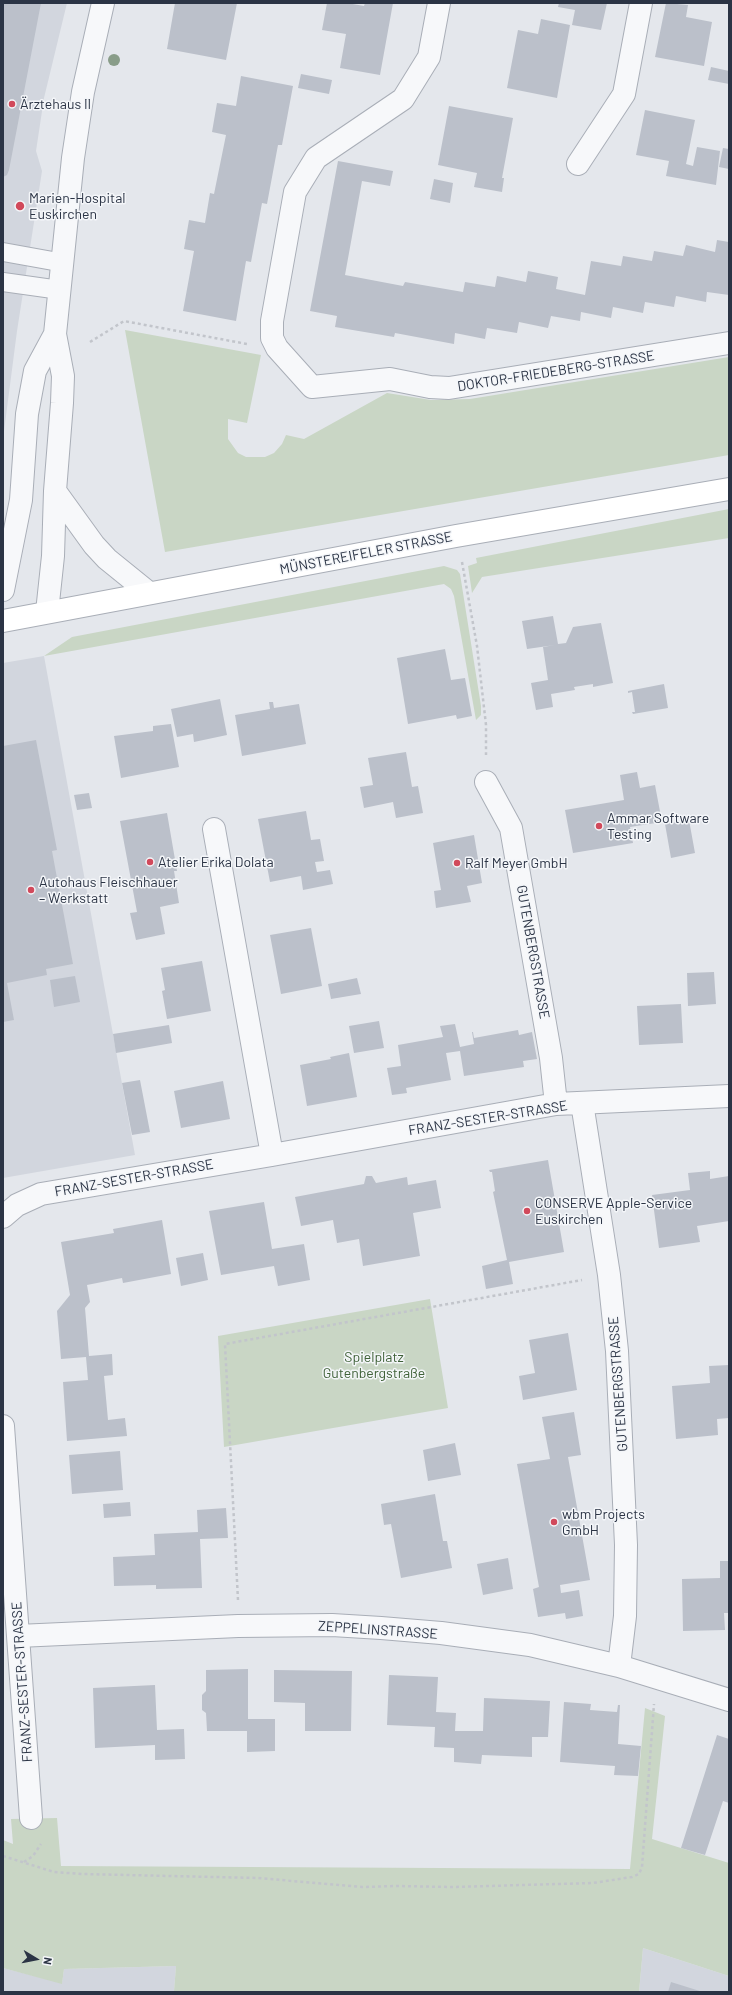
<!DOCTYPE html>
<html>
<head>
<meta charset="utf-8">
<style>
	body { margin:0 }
	#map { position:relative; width:732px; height:1995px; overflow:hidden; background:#e4e7ec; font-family:Barlow,sans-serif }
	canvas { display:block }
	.frame { position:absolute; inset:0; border:4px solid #2b3445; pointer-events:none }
	.north { position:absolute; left:16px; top:1939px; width:40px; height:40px; -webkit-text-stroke:3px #f4f6f9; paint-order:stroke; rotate:100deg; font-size:11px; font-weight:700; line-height:16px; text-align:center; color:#2b3445 }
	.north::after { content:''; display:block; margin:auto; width:14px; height:18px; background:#2b3445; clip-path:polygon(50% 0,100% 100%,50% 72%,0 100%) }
</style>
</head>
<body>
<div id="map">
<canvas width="732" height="1995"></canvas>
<div class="frame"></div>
<div class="north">N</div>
</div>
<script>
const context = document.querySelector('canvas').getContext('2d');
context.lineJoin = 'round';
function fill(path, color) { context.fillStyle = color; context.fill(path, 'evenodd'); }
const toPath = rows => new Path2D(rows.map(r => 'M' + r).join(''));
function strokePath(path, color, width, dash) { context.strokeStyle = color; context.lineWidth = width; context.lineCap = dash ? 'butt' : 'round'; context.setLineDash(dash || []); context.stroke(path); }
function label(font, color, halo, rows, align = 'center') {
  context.font = font + ' Barlow,sans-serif'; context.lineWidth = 3; context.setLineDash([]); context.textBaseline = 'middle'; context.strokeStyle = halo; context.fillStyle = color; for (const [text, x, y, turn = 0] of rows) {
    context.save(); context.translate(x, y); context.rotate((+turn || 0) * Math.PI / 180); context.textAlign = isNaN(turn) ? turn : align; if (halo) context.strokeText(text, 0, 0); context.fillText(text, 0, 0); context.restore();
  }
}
fill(toPath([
	[3,3,67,3,44,98,36,151,42,171,17,331,3,439],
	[44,656,135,1155,3,1178,3,663],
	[643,1948,729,1976,729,1992,639,1992],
	[176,1966,174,1991,285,1992,3,1992,3,1968,62,1983,64,1969]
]), '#d2d6de');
fill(toPath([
	[125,330,261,355,247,423,228,419,228,439,238,453,246,457,265,457,274,453,282,444,286,435,304,439,387,393,431,400,470,399,729,357,729,455,165,552],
	[729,509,729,538,482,577,472,593,468,566,477,563,476,558],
	[444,566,457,570,460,574,481,706,481,715,476,720,454,596,451,589,444,584,44,656,72,637],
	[430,1299,448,1408,224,1447,218,1336],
	[645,1708,665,1716,652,1839,729,1863,729,1976,643,1948,639,1992,174,1991,176,1966,64,1969,62,1984,3,1968,3,1840,13,1844,11,1819,57,1818,61,1866,630,1869]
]), '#c9d6c5');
fill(toPath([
	[3,3,41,3,9,170,7,175,3,177],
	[175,3,237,3,226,60,167,49],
	[327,3,347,3,364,6,365,3,393,3,380,75,340,68,346,34,322,30],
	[559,3,607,3,601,30,572,25,575,10,558,7],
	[666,3,688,5,686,17,712,22,704,66,655,57],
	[541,19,570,25,557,98,507,88,518,30,538,34],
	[711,67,729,71,729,84,708,80],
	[301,74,332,80,329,94,298,88],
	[241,76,293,86,282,145,278,145,267,204,262,203,251,262,246,261,236,321,183,311,194,251,184,249,189,220,205,223,210,193,214,194,226,135,212,132,217,103,236,106],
	[449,106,513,118,502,178,504,178,502,192,474,187,477,173,438,165],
	[645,110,695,120,686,164,693,166,697,147,720,151,716,185,666,176,669,161,636,155],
	[723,148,729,149,729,169,719,167],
	[338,161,393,171,390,186,362,181,345,275,403,286,405,282,463,292,465,282,495,287,497,276,526,282,528,271,558,277,556,289,585,295,591,261,621,266,623,256,652,261,654,251,683,256,686,245,715,252,717,240,729,242,729,295,707,292,706,302,676,296,674,307,645,302,643,313,613,307,611,318,581,312,580,321,551,316,548,328,519,322,517,333,487,328,485,339,455,333,454,344,395,333,394,337,335,327,337,316,310,311],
	[434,179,453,183,450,203,430,199],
	[553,616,558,644,566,643,573,627,601,623,613,683,593,687,593,684,574,687,575,690,551,694,553,707,536,710,531,683,548,680,543,647,555,645,527,649,522,621],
	[445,649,451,680,465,678,472,716,457,719,456,715,408,724,397,658],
	[664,684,668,708,633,714,632,712,635,712,632,692,628,693,628,691],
	[220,699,227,735,194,742,193,734,177,737,171,709],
	[269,702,273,702,274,708,299,704,306,744,242,756,235,715,270,709],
	[171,724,179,767,121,778,114,736,153,731,153,726],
	[36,740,57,850,52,851,73,964,46,969,47,975,7,983,14,1020,3,1022,3,746],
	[406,752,412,787,418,786,423,813,396,818,393,802,364,808,360,787,373,785,368,758],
	[637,772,640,788,655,785,662,822,630,827,633,843,573,853,565,810,624,800,620,775],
	[89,793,92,808,77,810,74,795],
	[306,811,311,840,320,839,324,861,315,862,317,872,330,870,333,884,303,890,301,876,270,882,258,819],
	[167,813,177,871,174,871,179,903,160,907,165,934,136,940,130,913,137,912,120,821],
	[689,820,695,853,671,858,665,824],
	[474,835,482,883,467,886,471,902,436,908,434,891,441,890,433,843],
	[311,928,322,986,281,994,270,935],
	[202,961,211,1011,167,1019,162,991,165,990,161,968],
	[714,972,716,1004,688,1006,687,973],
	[75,976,80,1002,54,1007,50,980],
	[357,978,361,994,331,999,328,984],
	[681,1004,683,1043,639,1045,637,1006],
	[379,1021,384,1048,354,1053,349,1026],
	[455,1024,460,1047,474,1044,472,1032,473,1032,474,1038,518,1030,519,1035,532,1032,537,1059,523,1061,524,1067,464,1076,460,1051,446,1053,451,1080,406,1088,407,1093,392,1095,387,1068,401,1066,398,1045,443,1037,440,1026],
	[169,1025,172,1043,116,1053,113,1034],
	[349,1053,357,1097,307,1106,300,1065,331,1059,330,1057],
	[140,1080,150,1132,132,1135,122,1083],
	[223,1081,230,1119,181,1128,174,1091],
	[548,1160,564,1252,509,1262,513,1284,486,1289,482,1266,507,1260,493,1192,495,1191,492,1172,490,1172,489,1170],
	[710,1171,710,1179,729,1176,729,1221,697,1226,700,1242,659,1248,652,1195,690,1190,688,1173],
	[366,1176,372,1176,376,1183,407,1177,408,1185,436,1180,441,1208,413,1213,420,1256,363,1266,359,1239,337,1243,333,1220,301,1226,295,1197,364,1184],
	[264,1202,272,1249,304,1244,310,1280,278,1286,274,1266,221,1275,209,1211],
	[162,1220,171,1274,123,1283,122,1278,87,1285,90,1302,85,1308,89,1356,112,1354,113,1375,104,1376,108,1420,125,1418,127,1436,67,1441,63,1382,88,1380,86,1357,61,1359,57,1311,70,1295,61,1242,114,1233,113,1229],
	[203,1253,208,1280,181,1286,176,1258],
	[568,1333,577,1390,523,1400,519,1376,535,1373,529,1340],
	[729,1365,729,1418,717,1419,718,1435,676,1439,672,1386,710,1383,709,1366],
	[574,1412,581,1455,568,1457,590,1580,560,1585,561,1593,579,1590,583,1616,566,1619,565,1613,538,1617,533,1589,539,1587,517,1464,550,1459,542,1417],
	[455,1443,461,1475,428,1481,423,1450],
	[120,1451,123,1490,72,1494,69,1455],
	[435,1494,443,1541,447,1541,452,1568,401,1578,391,1524,384,1525,381,1504],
	[130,1502,131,1516,104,1518,103,1504],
	[226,1508,228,1538,200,1539,202,1588,156,1589,156,1585,114,1586,113,1557,155,1555,154,1534,198,1532,197,1510],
	[508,1558,513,1589,483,1595,477,1564],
	[720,1561,729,1561,729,1613,724,1613,725,1630,683,1631,682,1579,720,1578],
	[248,1669,248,1719,275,1719,275,1751,247,1752,247,1731,207,1731,206,1713,202,1710,202,1695,206,1691,206,1670],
	[274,1670,352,1671,351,1731,305,1731,305,1703,274,1702],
	[389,1675,438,1677,436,1712,456,1713,455,1731,483,1731,484,1698,550,1701,548,1737,532,1737,532,1757,482,1755,481,1764,454,1762,454,1748,434,1747,435,1727,387,1725],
	[155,1685,157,1730,184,1729,185,1759,155,1760,155,1745,95,1748,93,1688],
	[564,1702,591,1704,590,1710,617,1712,618,1705,620,1705,618,1744,641,1746,638,1776,614,1775,615,1766,560,1762],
	[717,1735,729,1739,729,1803,723,1801,705,1855,681,1848],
	[671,1982,703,1992,668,1992]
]), '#bbc0ca');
const lane = toPath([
	[3,252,64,263],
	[3,282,60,290]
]);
const street = toPath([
	[439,3,429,57,403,99,316,158,295,192,272,321,272,338,277,348,312,387,390,379,430,387,449,388,729,343],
	[578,164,624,94,641,3],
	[55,491,94,545,107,559,149,593],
	[3,590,21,500,27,414,35,371,55,334],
	[47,612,53,556,55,491,62,403,63,376,55,334,73,158,83,92,103,3],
	[486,782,511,828,551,1058,556,1104],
	[214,829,272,1155],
	[582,1103,609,1275,617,1351,626,1545,625,1616,619,1666],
	[3,1217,17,1205,41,1194,272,1155,556,1104,729,1096],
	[3,1426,31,1818],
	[18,1636,238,1626,332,1625,381,1628,441,1633,530,1645,619,1666,729,1700]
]);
const secondary = toPath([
	[3,621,456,536,729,489]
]);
strokePath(lane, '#a9aeb7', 20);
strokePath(street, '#a9aeb7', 24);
strokePath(secondary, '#a9aeb7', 24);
strokePath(toPath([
	[90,342,124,321,247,344],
	[462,562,477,646,486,725,486,755],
	[238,1600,225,1344,582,1280],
	[3,1856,54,1872,82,1874,258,1878,362,1887,397,1886,453,1887,593,1883,632,1877,639,1874,642,1867,654,1704],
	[24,1862,33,1856,41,1844]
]), '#c2c5cb', 2.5, [3, 3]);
strokePath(lane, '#f7f8fa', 18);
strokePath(street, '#f7f8fa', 22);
strokePath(secondary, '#fff', 22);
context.fillStyle = '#899d89';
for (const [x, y] of [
	[114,60]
]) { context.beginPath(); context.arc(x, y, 6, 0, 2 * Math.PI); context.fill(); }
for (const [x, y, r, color] of [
	[12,104,4,"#d1495b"],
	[20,206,5,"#d1495b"],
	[599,826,4,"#d1495b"],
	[150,862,4,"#d1495b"],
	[457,863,4,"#d1495b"],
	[31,890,4,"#d1495b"],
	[527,1211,4,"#d1495b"],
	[554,1522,4,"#d1495b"]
]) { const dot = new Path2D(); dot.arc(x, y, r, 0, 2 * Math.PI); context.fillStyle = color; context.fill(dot); strokePath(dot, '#f4f6f9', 1.5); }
label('14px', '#2b3445', '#f4f6f9', [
	["Ärztehaus II",20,104],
	["Marien-Hospital",29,198],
	["Euskirchen",29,214],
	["Ammar Software",607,818],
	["Testing",607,834],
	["Atelier Erika Dolata",158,862],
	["Ralf Meyer GmbH",465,863],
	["Autohaus Fleischhauer",39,882],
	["– Werkstatt",39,898],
	["CONSERVE Apple-Service",535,1203],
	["Euskirchen",535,1219],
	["wbm Projects",562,1514],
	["GmbH",562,1530]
], 'left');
label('14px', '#2b3445', '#f4f6f9', [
	["DOKTOR-FRIEDEBERG-STRASSE",556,371,-9],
	["MÜNSTEREIFELER STRASSE",366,553,-11],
	["GUTENBERGSTRASSE",533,952,80],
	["FRANZ-SESTER-STRASSE",488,1118,-9],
	["FRANZ-SESTER-STRASSE",134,1178,-10],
	["GUTENBERGSTRASSE",618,1384,-94],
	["ZEPPELINSTRASSE",378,1630,4],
	["FRANZ-SESTER-STRASSE",22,1682,-94]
]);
label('14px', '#3f6138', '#f4f6f9', [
	["Spielplatz",374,1357],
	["Gutenbergstraße",374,1373]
]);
</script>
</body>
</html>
